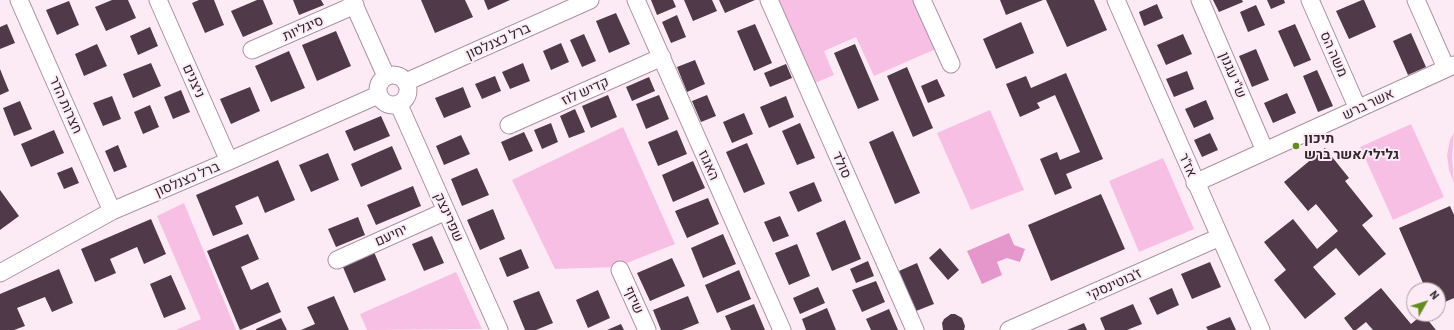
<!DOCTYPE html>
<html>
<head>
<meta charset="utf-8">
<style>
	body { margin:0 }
	#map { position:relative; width:1454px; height:330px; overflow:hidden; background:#fcebf5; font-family:Barlow,sans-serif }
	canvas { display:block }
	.north { position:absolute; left:1406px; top:282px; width:40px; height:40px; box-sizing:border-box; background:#fcebf5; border:1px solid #ab9da5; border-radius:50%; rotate:51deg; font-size:11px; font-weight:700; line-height:16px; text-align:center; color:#31272d }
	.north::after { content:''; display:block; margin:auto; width:14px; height:18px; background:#618d1f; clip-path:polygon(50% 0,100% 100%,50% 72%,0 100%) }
</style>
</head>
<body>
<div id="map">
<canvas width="1454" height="330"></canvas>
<div class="north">N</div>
</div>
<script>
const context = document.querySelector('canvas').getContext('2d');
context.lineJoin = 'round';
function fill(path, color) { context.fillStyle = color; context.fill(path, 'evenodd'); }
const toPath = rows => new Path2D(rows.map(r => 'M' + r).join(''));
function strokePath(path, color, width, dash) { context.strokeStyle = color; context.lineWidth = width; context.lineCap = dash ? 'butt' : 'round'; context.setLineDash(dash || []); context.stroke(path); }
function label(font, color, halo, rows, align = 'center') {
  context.font = font + ' Barlow,Heebo,sans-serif'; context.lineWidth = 4; context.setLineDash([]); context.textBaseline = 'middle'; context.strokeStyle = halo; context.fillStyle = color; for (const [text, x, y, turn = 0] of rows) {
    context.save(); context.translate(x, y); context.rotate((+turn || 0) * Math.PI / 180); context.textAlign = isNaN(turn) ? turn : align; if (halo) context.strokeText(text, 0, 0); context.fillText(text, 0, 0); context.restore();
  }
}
fill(toPath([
	[778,0,916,0,938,48,874,76,856,37,824,51,834,75,815,83],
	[990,110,1024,190,971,210,937,133],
	[1411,124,1444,197,1393,220,1360,147],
	[623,127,675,244,617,267,555,269,512,180],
	[1454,133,1452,157,1454,183,1449,170,1447,155,1450,140],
	[1163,158,1194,229,1139,252,1109,181],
	[184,203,236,330,237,330,176,330,201,319,157,216],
	[456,272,482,329,367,330,360,314]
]), '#f8bfe4');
fill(toPath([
	[1009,233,1014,245,1025,249,1020,262,1007,258,997,262,1002,275,982,284,967,251]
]), '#e597cb');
fill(toPath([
	[112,0,128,0,136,18,106,31,95,7],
	[199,0,214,0,224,25,205,33,192,3],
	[257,0,263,0,273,24,243,37,231,11],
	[293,0,321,0,324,5,299,15],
	[421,0,465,0,473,17,435,33],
	[484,0,510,0,488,10],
	[651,0,673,0,676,7,657,15],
	[684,0,712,0,717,11,693,21],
	[719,0,755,0,725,13],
	[1000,0,1043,0,1006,15],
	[1046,0,1094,0,1107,30,1067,47],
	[1213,0,1242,0,1243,2,1219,12],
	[1267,0,1284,0,1285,3,1271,9],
	[1362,0,1364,0,1376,27,1349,39,1336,11],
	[69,1,79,25,57,35,46,10],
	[1157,4,1163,18,1144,26,1139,12],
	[1256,5,1265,25,1248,32,1240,12],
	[616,13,630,44,609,53,596,21],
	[677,15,686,37,671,43,662,22],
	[1021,22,1034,53,996,69,983,39],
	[7,24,15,43,0,49,0,27],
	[755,24,772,63,754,71,737,31],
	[1295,24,1311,60,1294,67,1278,31],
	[150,27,158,46,138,55,130,36],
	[336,31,351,66,317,81,302,45],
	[1411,33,1426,67,1408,75,1393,41],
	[584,34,596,61,582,67,570,40],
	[1183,34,1192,54,1166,65,1157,45],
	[561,43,569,62,551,70,543,51],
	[97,44,107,66,84,76,75,54],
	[855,44,879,100,858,109,834,53],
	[1256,49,1269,80,1252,87,1239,56],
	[289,51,305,88,271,102,255,66],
	[695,60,705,84,687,92,677,67],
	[151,63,161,86,133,98,123,74],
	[523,63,530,81,510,89,502,72],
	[786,64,792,78,770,87,764,73],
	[907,67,933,128,913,137,887,76],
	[0,69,9,91,0,95],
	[1317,70,1333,106,1318,112,1303,76],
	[1187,71,1194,89,1174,97,1166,79],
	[1066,73,1103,159,1066,174,1072,188,1055,195,1040,159,1057,152,1060,160,1080,152,1055,95,1037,103,1040,108,1020,117,1006,84,1026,76,1031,88],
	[495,76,501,91,482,99,475,84],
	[649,77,655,91,632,101,626,87],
	[937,79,945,96,928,103,921,86],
	[250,87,260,111,231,124,220,99],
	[463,87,471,107,444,118,435,98],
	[181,90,190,112,173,119,164,97],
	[1287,93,1296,113,1273,123,1264,103],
	[608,95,617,117,591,128,582,106],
	[659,95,669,119,646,129,636,104],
	[707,95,716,116,701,122,692,101],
	[112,96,121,119,103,126,93,103],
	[786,96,794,117,769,128,760,107],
	[1206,100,1214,119,1194,128,1185,109],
	[20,101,32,129,14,136,3,108],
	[150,105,159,127,143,134,134,112],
	[575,109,585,132,569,138,560,116],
	[744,113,753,134,732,143,723,122],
	[381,116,390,136,354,151,345,131],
	[551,123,558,142,542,149,534,130],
	[800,123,815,158,797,165,782,131],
	[54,130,64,153,31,167,21,144],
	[677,130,687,154,658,166,648,142],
	[893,131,920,193,895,204,869,142],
	[524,132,533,151,509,161,501,142],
	[1210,133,1218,150,1202,157,1194,140],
	[461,135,470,154,444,165,436,146],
	[747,143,765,184,744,193,726,152],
	[118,145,127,167,114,172,105,151],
	[392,146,402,169,361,187,351,164],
	[1325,148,1349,178,1345,181,1373,216,1362,225,1386,254,1359,276,1336,248,1313,267,1336,294,1305,319,1274,280,1286,270,1264,242,1293,219,1317,249,1338,231,1316,204,1308,211,1284,182],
	[328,153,339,180,311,192,299,165],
	[278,160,295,200,265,213,258,196,235,206,243,224,213,236,196,195],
	[693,161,705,188,673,202,662,175],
	[72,167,79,183,64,189,57,173],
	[477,168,489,195,462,206,451,179],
	[814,182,822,201,798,212,789,192],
	[413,186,421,206,376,225,367,205],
	[0,190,19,216,0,230],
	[1101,194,1125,249,1051,281,1028,225],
	[708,198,719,224,687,238,675,211],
	[1450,206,1454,215,1454,298,1438,305,1438,290,1426,290,1399,228],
	[493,209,505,239,480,250,467,220],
	[780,216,789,236,773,242,764,222],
	[358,217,365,235,336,247,328,229],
	[151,219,166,254,144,264,137,247,110,259,116,273,95,282,81,249],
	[845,220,861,259,832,271,816,233],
	[248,234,259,259,241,267,251,290,268,282,281,312,240,330,207,251],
	[723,234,736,264,703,278,691,248],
	[432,236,444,263,424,271,412,244],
	[797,244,810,276,789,285,775,253],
	[940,248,959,270,948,280,929,258],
	[521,249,529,268,507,277,499,258],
	[374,252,386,280,354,293,342,265],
	[672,258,685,286,650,301,637,273],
	[868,261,874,276,856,283,850,269],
	[1210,262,1221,287,1192,299,1181,274],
	[917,263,934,304,916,311,899,271],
	[59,269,73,303,52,312,45,297,17,308,25,326,14,330,0,330,0,294],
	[739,270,751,299,717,313,705,285],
	[171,275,186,309,164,318,150,284],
	[876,281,885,302,862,312,852,290],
	[818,287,825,303,800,314,793,298],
	[1172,288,1179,305,1157,315,1149,298],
	[1381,288,1411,324,1423,314,1436,330,1373,330,1366,322,1356,330,1353,330,1344,318],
	[598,290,610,318,588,328,576,300],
	[539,291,553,323,536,330,525,330,513,301],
	[334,296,349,330,301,330,315,324,307,307],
	[688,296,699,323,682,330,661,330,653,310],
	[754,304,765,330,731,330,725,316],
	[1133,304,1142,324,1127,330,1105,330,1100,318],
	[827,308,836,330,806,330,802,319],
	[889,309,898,330,871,330,866,319],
	[951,314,955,314,962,318,965,326,964,330,943,330,942,323,944,319],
	[1230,317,1236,330,1208,330,1206,327],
	[281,318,287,330,256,330,256,329],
	[1084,323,1087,330,1067,330],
	[621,324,624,330,607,330]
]), '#503a49');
const minor = toPath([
	[19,0,112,211],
	[158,0,229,161],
	[352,0,386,76],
	[636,0,782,330],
	[769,0,915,330],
	[922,0,951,64],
	[1116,0,1261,330],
	[1200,0,1265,151],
	[1310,0,1358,109],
	[1416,0,1446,68],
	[252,50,355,5],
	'378 90a15 15 0 1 1 30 0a15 15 0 1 1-30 0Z',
	[406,82,590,0],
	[399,105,499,330],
	[509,125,662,57],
	[1195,183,1454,65],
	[337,260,446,211],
	[620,270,647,330],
	[0,273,112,211,229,161,378,95],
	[1009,330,1220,237]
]);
strokePath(minor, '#ab92a2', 19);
strokePath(minor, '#fff', 17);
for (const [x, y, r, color] of [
	[1296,146,4,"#618d1f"]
]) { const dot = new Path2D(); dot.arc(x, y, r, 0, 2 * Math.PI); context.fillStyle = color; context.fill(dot); strokePath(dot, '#fcebf5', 1.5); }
label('14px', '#31272d', '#fcebf5', [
	["סיגליות",303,28,-24],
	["ברל כצנלסון",498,41,-24],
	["משה הס",1334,54,66],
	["ש\"י עגנון",1233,75,67],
	["ניצנים",194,81,66],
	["קדיש לוז",585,91,-24],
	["אשר ברש",1368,104,-25],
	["חצרות הדר",66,105,66],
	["האגוז",709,165,66],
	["סולד",842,165,66],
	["אז\"ר",1188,165,66],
	["ברל כצנלסון",187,179,-23],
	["שפרינצק",449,217,66],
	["יחיעם",391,235,-24],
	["ז'בוטינסקי",1114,284,-24],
	["שיזף",634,300,66]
]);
label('bold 14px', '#31272d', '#fcebf5', [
	["תיכון",1304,138],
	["גלילי/אשר ברש",1304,154]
], 'left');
</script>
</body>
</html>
